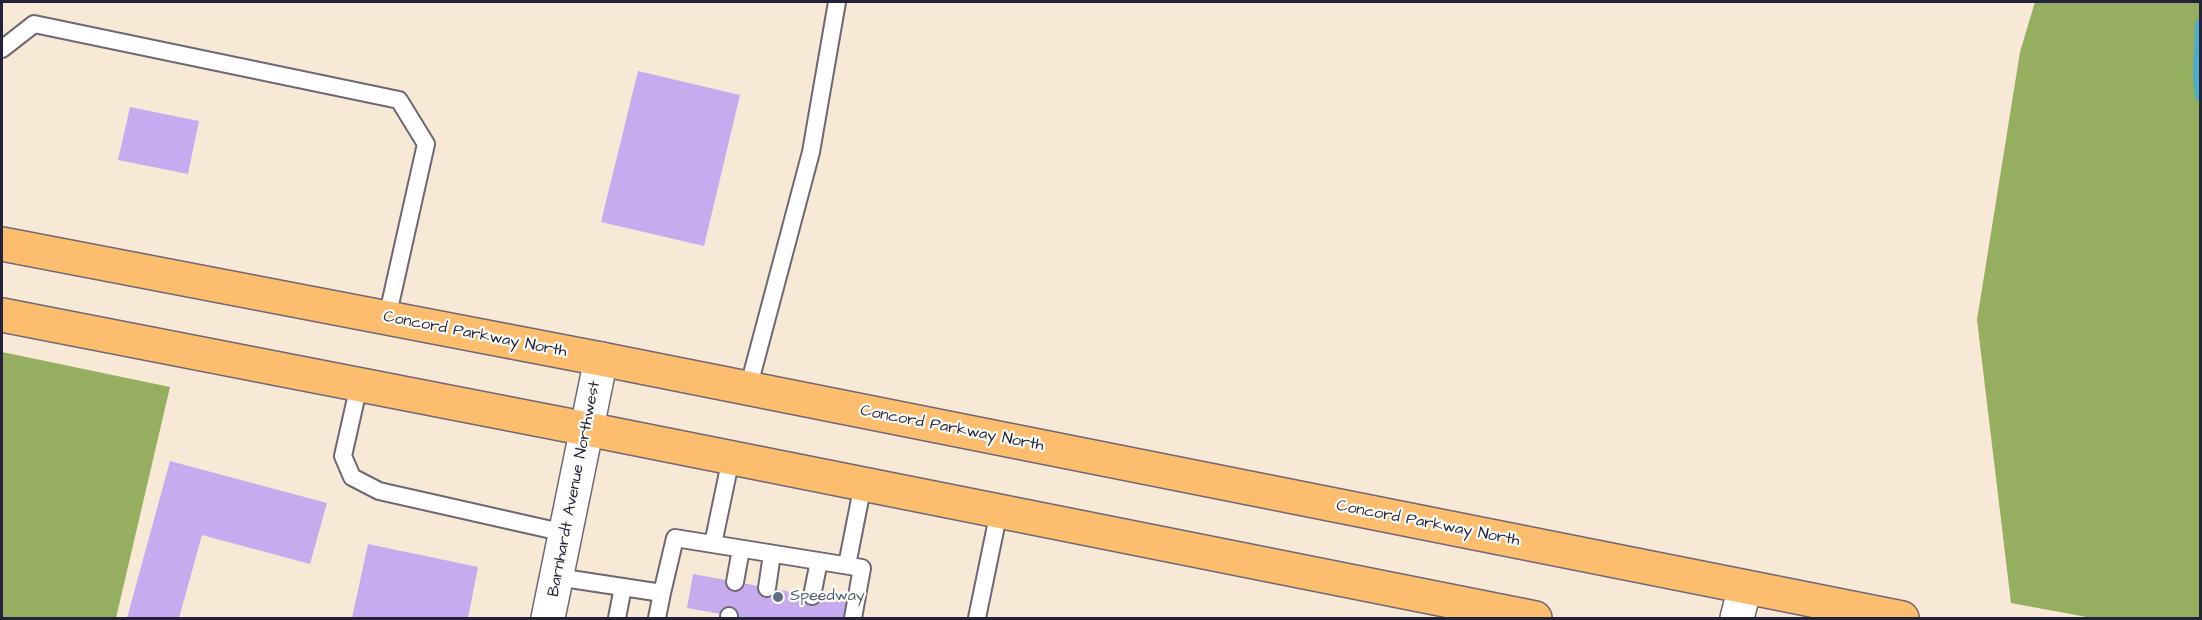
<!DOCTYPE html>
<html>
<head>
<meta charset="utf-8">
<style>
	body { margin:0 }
	#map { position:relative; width:2202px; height:620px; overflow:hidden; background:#f8e9d7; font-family:"Architects Daughter",sans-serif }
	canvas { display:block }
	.frame { position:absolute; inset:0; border:3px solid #22223b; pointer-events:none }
</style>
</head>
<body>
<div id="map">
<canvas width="2202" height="620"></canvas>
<div class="frame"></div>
</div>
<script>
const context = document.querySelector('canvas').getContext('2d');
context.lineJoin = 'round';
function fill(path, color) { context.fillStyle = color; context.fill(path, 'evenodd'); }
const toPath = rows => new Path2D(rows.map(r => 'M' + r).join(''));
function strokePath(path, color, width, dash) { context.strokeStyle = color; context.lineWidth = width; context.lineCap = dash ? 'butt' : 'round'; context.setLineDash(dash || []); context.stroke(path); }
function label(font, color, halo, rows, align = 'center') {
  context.font = font + ' "Architects Daughter",sans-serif'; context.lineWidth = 4.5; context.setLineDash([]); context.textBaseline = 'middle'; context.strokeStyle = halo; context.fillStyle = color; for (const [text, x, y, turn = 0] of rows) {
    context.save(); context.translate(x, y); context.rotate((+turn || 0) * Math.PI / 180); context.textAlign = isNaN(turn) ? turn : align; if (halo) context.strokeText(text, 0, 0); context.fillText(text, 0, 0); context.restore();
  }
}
fill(toPath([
	[2035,2,2200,2,2200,618,2092,618,2011,603,1977,320,2020,52],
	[2,352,170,387,116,618,2,618]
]), '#96ae5f');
strokePath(toPath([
	[2200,24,2198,77,2200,96]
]), '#4bafca', 10);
fill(toPath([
	[638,71,740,95,704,246,601,222],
	[130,107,199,121,188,174,118,160],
	[170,461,327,503,310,564,202,535,179,618,127,618],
	[368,544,478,567,468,618,352,618],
	[693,574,851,603,848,618,744,618,687,608]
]), '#c6abee');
const lane = toPath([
	[2,49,34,24,399,100,426,144,387,318],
	[359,385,343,456,352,477,379,491,565,533],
	[748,389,811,152,837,2],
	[713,544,731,458],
	[847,565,863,484],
	[557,577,662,593,675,538,862,568,853,618],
	[735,582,741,549],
	[767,588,772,554],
	[812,596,819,561],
	[617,618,623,587],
	[657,618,662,593],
	[729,618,729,616],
	[977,618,999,511]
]);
const street = toPath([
	[548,618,601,359],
	[1737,618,1745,587]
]);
const highway = toPath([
	[2,244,601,359,1902,618],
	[2,315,587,429,1535,618]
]);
strokePath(lane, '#6d6872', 20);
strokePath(street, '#6d6872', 36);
strokePath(highway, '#6d6872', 36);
strokePath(lane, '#fff', 16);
strokePath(street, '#fff', 33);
strokePath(highway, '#fcbd6f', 33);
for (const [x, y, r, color] of [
	[778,597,6,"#5c6f8a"]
]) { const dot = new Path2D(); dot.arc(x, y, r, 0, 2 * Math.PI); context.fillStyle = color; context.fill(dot); strokePath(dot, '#fdfcf7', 2); }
label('16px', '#22223b', '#fdfcf7', [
	["Concord Parkway North",475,335,11],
	["Concord Parkway North",952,429,11],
	["Barnhardt Avenue Northwest",575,489,-79],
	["Concord Parkway North",1428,524,11]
]);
label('16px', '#4e5e75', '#fdfcf7', [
	["Speedway",790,597]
], 'left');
</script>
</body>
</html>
